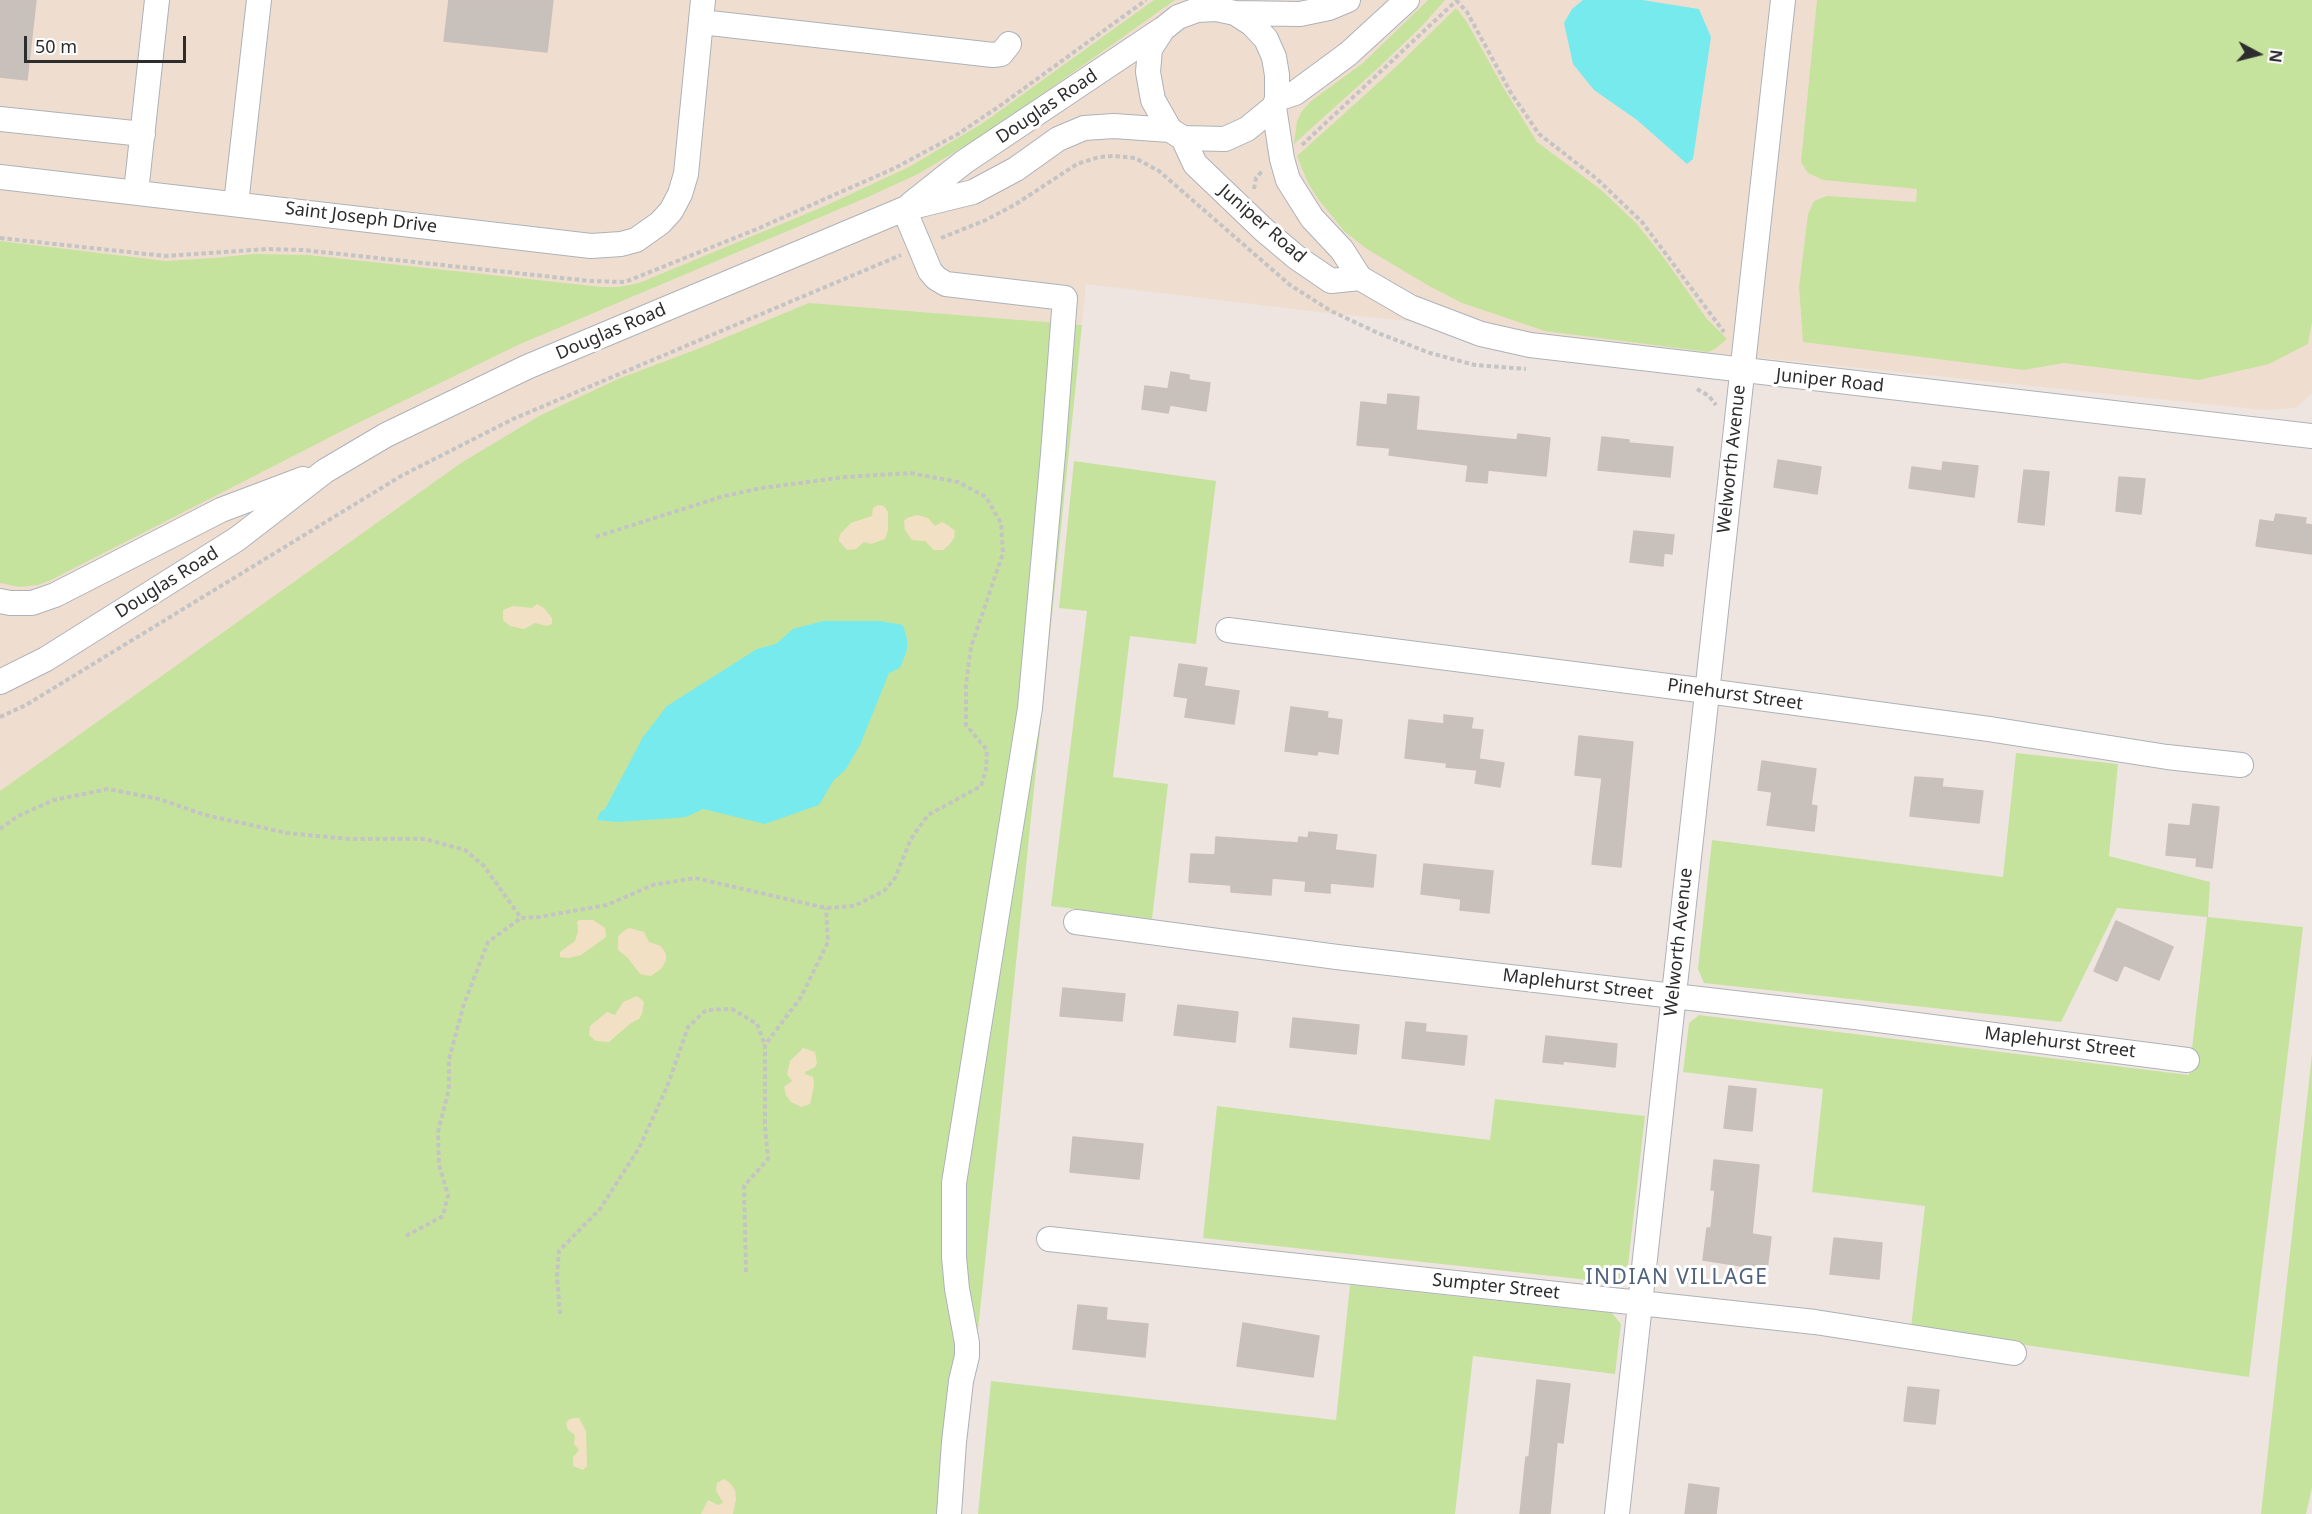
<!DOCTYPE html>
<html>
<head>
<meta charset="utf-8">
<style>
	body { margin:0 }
	#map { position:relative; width:2312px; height:1514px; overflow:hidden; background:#eee5e0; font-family:"Noto Sans",sans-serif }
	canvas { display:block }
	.north { position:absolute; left:2228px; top:24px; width:60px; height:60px; -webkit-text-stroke:4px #fff; paint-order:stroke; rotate:97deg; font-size:16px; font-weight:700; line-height:24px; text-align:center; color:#2d2d2d }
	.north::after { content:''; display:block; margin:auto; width:21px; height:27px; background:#2d2d2d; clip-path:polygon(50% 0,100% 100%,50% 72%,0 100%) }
	.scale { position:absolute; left:24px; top:36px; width:162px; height:27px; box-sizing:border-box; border:3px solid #2d2d2d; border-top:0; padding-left:8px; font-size:18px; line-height:21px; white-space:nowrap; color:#2d2d2d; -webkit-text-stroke:4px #fff; paint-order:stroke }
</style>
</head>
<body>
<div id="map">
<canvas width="2312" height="1514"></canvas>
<div class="north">N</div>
<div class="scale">50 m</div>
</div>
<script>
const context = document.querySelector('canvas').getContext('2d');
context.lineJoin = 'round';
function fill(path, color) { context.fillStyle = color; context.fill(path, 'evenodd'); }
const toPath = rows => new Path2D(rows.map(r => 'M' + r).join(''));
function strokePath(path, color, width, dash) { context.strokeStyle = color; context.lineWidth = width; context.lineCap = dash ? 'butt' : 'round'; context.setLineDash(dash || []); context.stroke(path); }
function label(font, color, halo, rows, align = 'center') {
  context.font = font + ' "Noto Sans",sans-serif'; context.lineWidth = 6; context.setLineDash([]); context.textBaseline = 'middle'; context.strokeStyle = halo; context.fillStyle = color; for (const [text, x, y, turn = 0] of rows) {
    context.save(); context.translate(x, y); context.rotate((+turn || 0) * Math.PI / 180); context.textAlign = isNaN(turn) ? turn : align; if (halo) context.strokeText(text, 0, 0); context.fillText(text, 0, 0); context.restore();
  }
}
fill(toPath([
	[0,0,2312,0,2312,393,2296,408,2264,410,1310,311,1086,284,959,1514,0,1514]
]), '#efded0');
fill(toPath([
	[1154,0,1175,0,993,129,918,174,868,197,518,345,350,427,49,581,38,585,20,587,0,583,0,241,166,261,214,258,253,254,308,255,602,287,619,287,639,283,825,206,909,167,983,123],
	[1428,0,1445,0,1421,27,1377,69,1294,144,1297,121,1302,111,1311,101,1363,63],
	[1817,0,2312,0,2312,322,2308,344,2269,364,2199,380,2064,363,2024,370,1803,342,1799,287,1808,214,1814,201,1827,196,1916,202,1917,189,1823,180,1808,173,1801,162],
	[1455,9,1458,10,1468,24,1503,87,1537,142,1600,189,1636,223,1664,258,1707,319,1727,339,1715,349,1708,352,1545,331,1462,303,1429,286,1367,249,1344,231,1318,199,1308,183,1297,156,1398,65],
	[809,303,1082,325,959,1514,0,1514,0,791,461,463,541,415,618,379,700,348],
	[1074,461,1216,481,1196,644,1130,636,1113,777,1168,784,1152,919,1051,906,1087,611,1059,608],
	[2016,753,2118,764,2109,856,2210,882,2208,917,2303,927,2249,1377,2025,1345,1911,1327,1925,1206,1812,1192,1823,1089,1683,1072,1689,1023,1699,1015,2189,1075,2207,917,2117,908,2061,1022,1704,983,1698,969,1712,840,2003,877],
	[2312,1054,2312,1488,2306,1514,2261,1514],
	[1495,1099,1645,1116,1627,1274,1616,1283,1203,1238,1217,1106,1490,1140],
	[1350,1285,1612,1313,1621,1324,1615,1374,1473,1356,1455,1514,978,1514,991,1381,1336,1420]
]), '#c6e39e');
fill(toPath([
	[878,505,884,506,888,512,888,530,885,539,871,544,864,542,856,549,847,550,839,541,840,534,851,523,872,516,873,508],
	[917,515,928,518,935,526,942,522,949,526,955,531,954,538,949,545,943,550,934,550,925,541,912,540,905,530,904,521,907,518],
	[537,604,544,608,552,618,552,624,547,626,535,623,524,629,510,626,503,620,503,610,513,606,532,608],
	[579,920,593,920,605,928,606,937,581,955,569,958,560,957,560,952,575,941,578,931,577,922],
	[629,928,644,932,649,942,661,946,666,954,666,960,662,968,651,976,640,974,627,957,618,950,618,937,622,932],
	[637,996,644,1002,642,1014,639,1019,631,1023,609,1042,596,1041,589,1035,590,1026,607,1012,615,1015,623,1002],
	[803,1048,815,1052,817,1063,815,1067,805,1072,805,1074,813,1077,814,1086,810,1104,801,1107,791,1102,786,1095,784,1087,792,1081,787,1074,790,1061],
	[573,1418,579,1418,586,1431,587,1466,583,1470,573,1466,573,1457,579,1450,574,1444,575,1435,568,1430,566,1424,568,1420],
	[724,1479,730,1483,735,1490,736,1499,733,1514,701,1514,708,1500,718,1505,723,1503,716,1490,717,1483]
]), '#f2e0c5');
fill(toPath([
	[1583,0,1642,0,1699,9,1711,37,1693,159,1687,164,1637,120,1594,90,1573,64,1564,23,1572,9],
	[823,621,880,621,903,625,907,639,907,650,900,668,889,673,860,745,846,769,833,781,819,805,765,824,703,809,686,817,675,818,617,822,597,820,600,812,605,809,643,737,667,706,757,649,776,644,793,629]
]), '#76eaed');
const building = toPath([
	[0,0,36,0,27,80,0,77,0,0],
	[449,0,553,0,547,52,444,41,449,0],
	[1171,372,1189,375,1189,380,1210,383,1206,411,1170,405,1168,413,1142,409,1145,386,1168,389,1171,372],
	[1388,394,1419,397,1416,430,1517,440,1518,434,1550,438,1546,476,1488,470,1487,483,1466,481,1468,465,1389,455,1390,448,1357,445,1361,402,1387,405,1388,394],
	[1602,437,1629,440,1629,443,1673,447,1670,477,1598,470,1602,437],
	[1778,460,1821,467,1817,494,1774,487,1778,460],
	[1943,462,1978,466,1974,497,1909,488,1912,467,1942,471,1943,462],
	[2024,470,2049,472,2044,525,2018,522,2024,470],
	[2119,477,2145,479,2141,514,2116,511,2119,477],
	[2276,514,2306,518,2305,524,2312,525,2312,554,2256,546,2260,520,2274,522,2276,514],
	[1634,531,1674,535,1672,554,1664,553,1663,566,1630,562,1634,531],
	[1179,664,1207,668,1204,686,1239,691,1234,724,1185,717,1188,698,1174,696,1179,664],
	[1291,707,1328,712,1327,718,1342,720,1338,754,1318,751,1317,755,1285,751,1291,707],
	[1444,715,1473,718,1471,729,1483,730,1479,759,1504,763,1500,787,1475,783,1477,770,1446,767,1447,763,1405,758,1409,720,1444,724,1444,715],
	[1579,736,1633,742,1621,867,1592,864,1602,778,1575,775,1579,736],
	[1762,761,1816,769,1811,805,1817,806,1814,831,1767,825,1772,792,1758,790,1762,761],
	[1915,777,1943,779,1942,787,1983,791,1979,823,1910,816,1915,777],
	[2193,804,2219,807,2212,868,2196,866,2197,858,2166,855,2169,824,2190,826,2193,804],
	[1309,832,1337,835,1335,850,1376,855,1373,887,1330,883,1330,893,1305,891,1306,881,1272,878,1271,895,1231,892,1231,885,1189,882,1191,854,1215,855,1216,837,1298,843,1299,837,1308,838,1309,832],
	[1424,864,1493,871,1489,913,1460,910,1461,899,1421,894,1424,864],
	[2116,921,2173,947,2159,980,2124,965,2117,981,2094,971,2116,921],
	[1063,988,1125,994,1122,1021,1060,1016,1063,988],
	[1178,1005,1238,1012,1235,1042,1174,1035,1178,1005],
	[1293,1018,1359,1025,1356,1054,1290,1047,1293,1018],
	[1406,1022,1426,1024,1425,1032,1467,1036,1464,1065,1402,1058,1406,1022],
	[1546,1036,1617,1044,1615,1067,1563,1061,1563,1064,1543,1062,1546,1036],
	[1729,1086,1756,1089,1752,1131,1724,1128,1729,1086],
	[1073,1137,1143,1144,1139,1179,1070,1172,1073,1137],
	[1714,1160,1759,1165,1752,1234,1771,1237,1767,1270,1703,1260,1707,1228,1711,1228,1715,1190,1711,1190,1714,1160],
	[1834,1238,1882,1243,1879,1279,1830,1274,1834,1238],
	[1078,1305,1107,1308,1106,1320,1148,1324,1145,1357,1073,1349,1078,1305],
	[1243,1323,1319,1336,1313,1377,1237,1366,1243,1323],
	[1537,1380,1570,1384,1563,1443,1557,1442,1550,1514,1520,1514,1526,1457,1529,1457,1537,1380],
	[1908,1387,1939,1390,1935,1424,1904,1421,1908,1387],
	[1689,1484,1719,1488,1716,1514,1685,1514,1689,1484]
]);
fill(building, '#c7c0bb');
strokePath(building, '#cac0b9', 1.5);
const minor = toPath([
	[1216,9,1235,13,1252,24,1266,39,1274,57,1277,75,1277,99,1274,107,1247,129,1225,139,1183,138,1170,130,1153,100,1148,72,1150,49,1163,29,1178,17,1197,10,1216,9],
	[1235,13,1300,14,1329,8,1348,0],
	[701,22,993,55,1001,54,1009,44],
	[1277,99,1295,93,1348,54,1407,0],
	[1274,107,1282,159,1288,180,1312,218,1342,250,1360,278,1410,307,1481,334,1530,345,2312,436],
	[0,119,143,134],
	[1183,138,1195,164,1264,230,1296,257,1331,281,1360,278],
	[0,177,591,246,621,244,636,240,660,223,671,211,680,194,686,174,703,0],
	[136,192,157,0],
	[236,204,259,0],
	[911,204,964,162,1161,30],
	[904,209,930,271,936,278,946,284,1065,298,1053,454,1030,708,954,1183,954,1257,957,1289,967,1343,967,1356,961,1381,954,1442,949,1514],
	[0,601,10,603,32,603,55,595,221,510,303,479],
	[1228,630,1707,691,1989,729,2167,757,2241,765],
	[0,682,46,659,237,539,325,471,386,435,527,367,904,209,973,192,1016,169,1058,139,1084,128,1114,126,1170,130],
	[1076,922,1337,957,1855,1017,2187,1060],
	[1049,1239,1815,1322,2014,1353],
	[1617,1514,1783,0]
]);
strokePath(minor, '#adb2b9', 26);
strokePath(toPath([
	[1456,0,1467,12,1511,93,1539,134,1597,179,1642,222,1724,332],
	[1302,145,1456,1],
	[1254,189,1256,178,1263,170],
	[0,238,165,256,267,249,303,250,590,281,625,282,757,229,895,168,958,134,1001,105,1146,0],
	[941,238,986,220,1016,204,1077,164,1099,157,1114,156,1135,158,1159,171,1290,285,1331,311,1378,333,1430,353,1475,365,1526,369],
	[1697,389,1709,396,1716,405],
	[0,717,26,705,401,476,513,419,901,255],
	[0,829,18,816,54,800,108,789,159,799,205,815,287,833,349,839,425,839,465,850,484,866,521,918,539,917,607,905,653,885,695,878,826,908,854,906,884,891,895,878,911,839,928,815,981,786,986,769,987,750,966,725,966,685,971,647,1003,553,1001,523,986,497,958,482,910,473,846,477,762,488,724,496,595,537],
	[406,1236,443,1216,448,1195,439,1165,438,1132,449,1089,449,1059,464,1004,488,942,521,918],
	[746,1272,744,1186,768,1159,765,1127,765,1045,801,997,828,942,826,908],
	[560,1314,557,1276,559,1251,600,1209,639,1148,667,1087,688,1027,706,1010,732,1009,757,1024,765,1045]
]), '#c4c4c4', 4, [4.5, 3]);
strokePath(minor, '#fff', 24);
label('18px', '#2d2d2d', '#fff', [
	["Douglas Road",1047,107,-34],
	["Saint Joseph Drive",361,218,7],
	["Juniper Road",1262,224,41],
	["Douglas Road",611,332,-23],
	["Juniper Road",1830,381,6],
	["Welworth Avenue",1732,459,-84],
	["Douglas Road",167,583,-32],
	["Pinehurst Street",1735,695,8],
	["Welworth Avenue",1679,942,-84],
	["Maplehurst Street",1578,985,7],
	["Maplehurst Street",2060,1043,7],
	["Sumpter Street",1496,1287,6]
]);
context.letterSpacing = '1.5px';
label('21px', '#4e627e', '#fff', [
	["INDIAN VILLAGE",1677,1278]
]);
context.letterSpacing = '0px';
</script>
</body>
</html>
